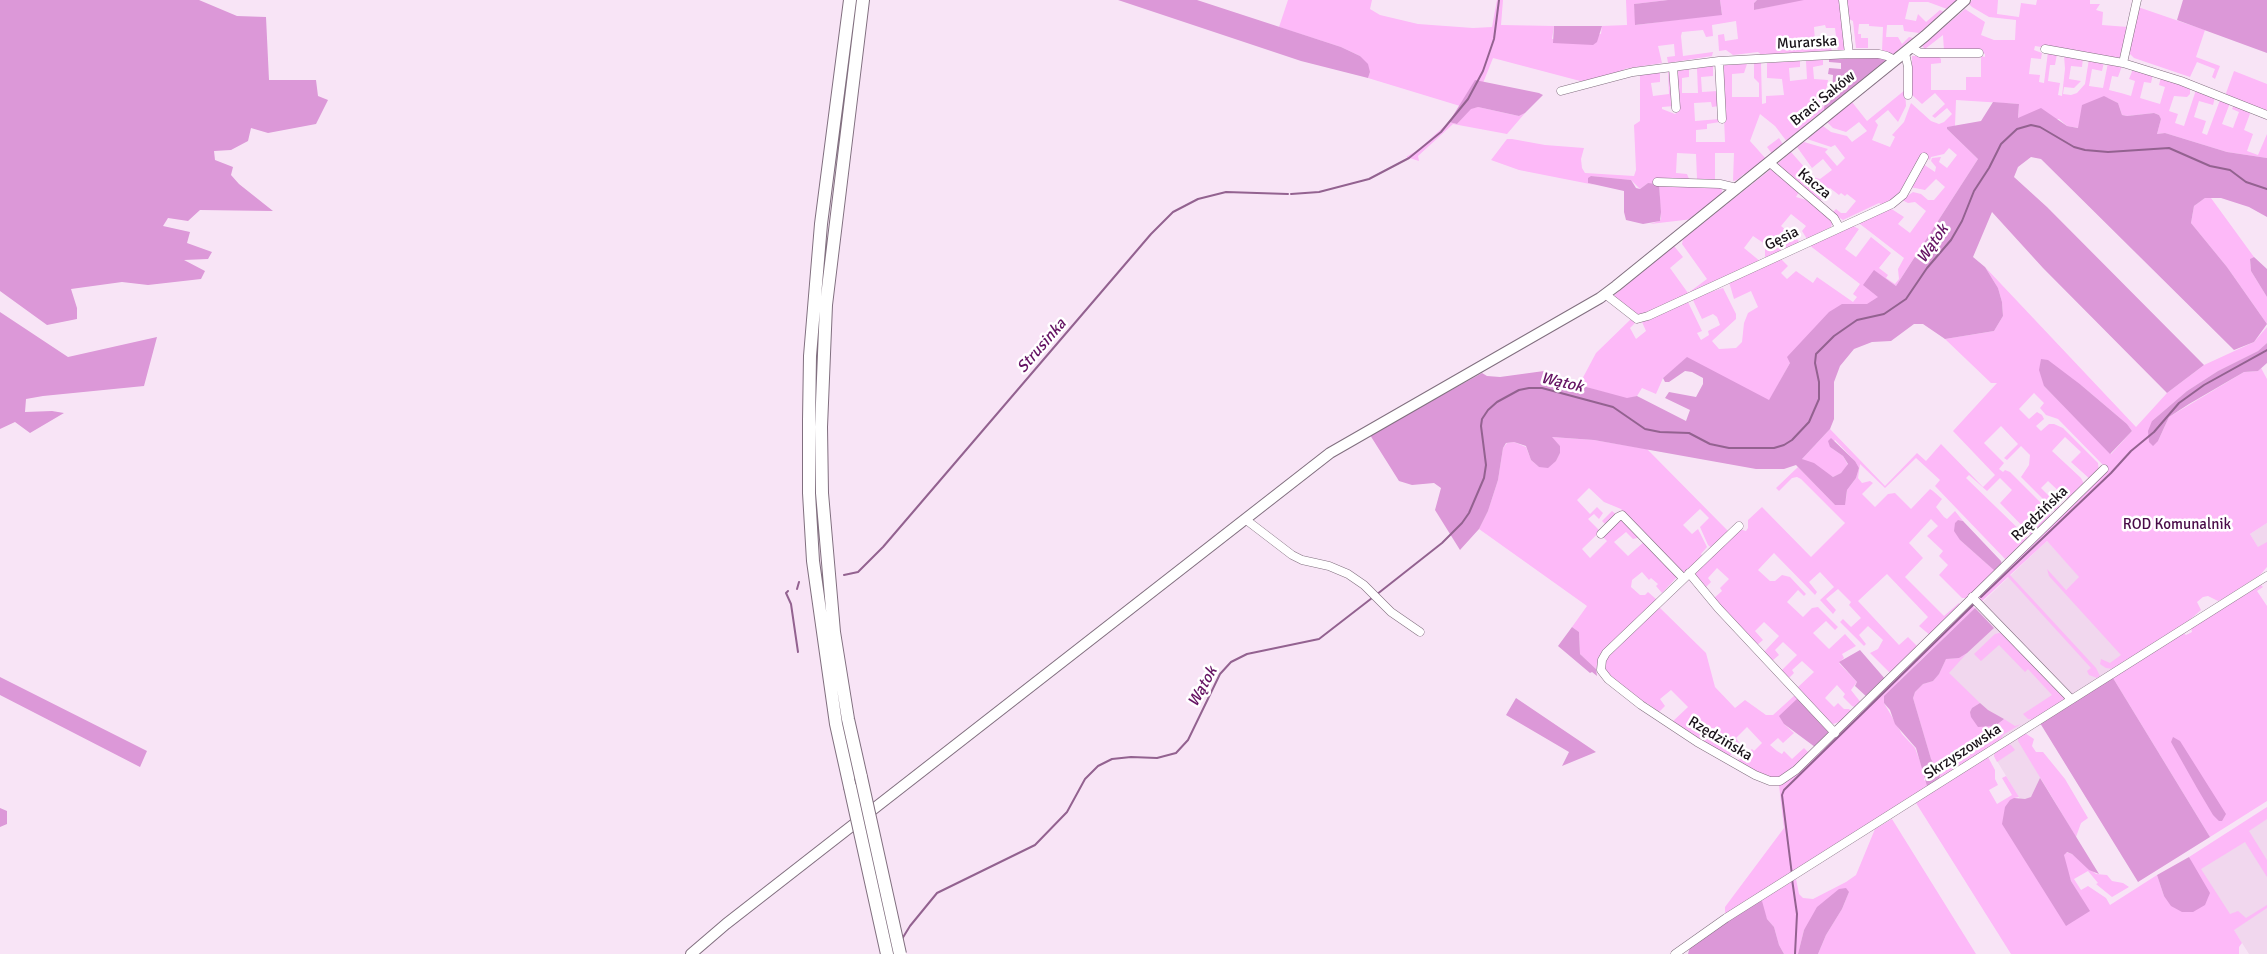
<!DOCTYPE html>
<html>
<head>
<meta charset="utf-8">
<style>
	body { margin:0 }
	canvas { display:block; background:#f8e4f6 }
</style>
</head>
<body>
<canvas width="2267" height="954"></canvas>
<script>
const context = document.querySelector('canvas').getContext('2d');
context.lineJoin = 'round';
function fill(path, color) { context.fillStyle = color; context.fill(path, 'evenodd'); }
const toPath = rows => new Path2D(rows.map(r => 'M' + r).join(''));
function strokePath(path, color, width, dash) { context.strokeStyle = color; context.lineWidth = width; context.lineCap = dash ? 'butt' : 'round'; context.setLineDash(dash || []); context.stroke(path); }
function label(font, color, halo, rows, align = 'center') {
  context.font = font + ' Signika,sans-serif'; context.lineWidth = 5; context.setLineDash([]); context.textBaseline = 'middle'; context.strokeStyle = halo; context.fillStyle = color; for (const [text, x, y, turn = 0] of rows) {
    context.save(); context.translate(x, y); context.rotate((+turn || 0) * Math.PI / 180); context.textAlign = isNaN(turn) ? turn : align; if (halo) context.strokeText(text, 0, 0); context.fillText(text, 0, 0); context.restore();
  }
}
fill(toPath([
	[2267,523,2267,562,2250,534],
	[2047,541,2080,577,2066,590,2128,660,1933,785,1900,680],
	[2018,738,2050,794,2026,809,1994,756,1995,752],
	[2267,816,2267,954,2249,954,2192,864]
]), '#f1d7ee');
fill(toPath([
	[1288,0,1372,0,1370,9,1380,15,1418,24,1473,28,1492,27,1497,0,1503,0,1501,25,1554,26,1552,39,1601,34,1602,26,1627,25,1626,0,1668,0,1634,4,1636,25,1722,14,1720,0,1757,0,1754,3,1754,10,1800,0,1840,0,1845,52,1838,52,1835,28,1826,28,1825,25,1814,27,1815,42,1822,42,1823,47,1831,46,1832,52,1763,56,1758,52,1733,55,1726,50,1719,51,1718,35,1724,34,1725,41,1738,39,1736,21,1712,25,1713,36,1706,37,1703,30,1682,32,1681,36,1683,56,1713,52,1712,56,1668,63,1667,57,1675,56,1674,44,1658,46,1662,63,1630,68,1624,69,1624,71,1584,82,1493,58,1483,83,1475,81,1460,106,1368,78,1370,72,1360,56,1341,47,1279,27],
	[1845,0,1957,0,1947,9,1928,2,1909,2,1905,19,1916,21,1918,14,1926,22,1940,10,1944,12,1919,33,1904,31,1903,25,1887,25,1886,37,1898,37,1902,44,1909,37,1913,38,1892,56,1882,51,1883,27,1869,26,1869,24,1859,24,1858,34,1861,34,1861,38,1868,38,1868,48,1856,48,1853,21,1849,19],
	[1972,0,1998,0,1997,14,2019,17,2021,3,2036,5,2037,0,2090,0,2090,4,2100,4,2096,10,2103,12,2102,25,2128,27,2120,57,2117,59,2035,46,2034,50,2042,53,2041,59,2031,58,2029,74,2040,75,2039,82,2044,83,2048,52,2057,54,2055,65,2050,65,2048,81,2060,83,2058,95,2062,96,2065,69,2064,55,2083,58,2082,67,2071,66,2069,79,2081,81,2074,88,2064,87,2063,94,2071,95,2077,93,2085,84,2089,59,2104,62,2102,71,2092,69,2089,86,2103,88,2108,63,2122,66,2118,77,2112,76,2109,90,2121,93,2131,96,2135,81,2129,79,2133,69,2153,74,2151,83,2144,82,2140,98,2160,104,2165,87,2159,85,2161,77,2190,87,2190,94,2187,97,2174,96,2169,111,2178,114,2175,123,2184,126,2196,90,2215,97,2213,105,2199,101,2194,117,2206,121,2202,133,2207,135,2220,100,2230,103,2222,124,2233,128,2239,112,2232,109,2234,105,2251,111,2244,130,2253,134,2247,151,2258,155,2267,134,2267,158,2227,152,2165,133,2157,134,2161,119,2159,115,2154,113,2127,116,2122,115,2118,103,2108,98,2079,128,2067,126,2059,119,2018,119,2019,104,1956,100,1955,126,1948,127,1947,129,1978,159,1896,286,1874,271,1879,297,1790,363,1769,401,1687,358,1663,378,1656,394,1642,388,1637,396,1627,399,1579,385,1596,353,1632,318,1635,323,1630,328,1636,339,1646,331,1642,322,1687,300,1702,331,1697,333,1701,340,1709,335,1708,331,1720,325,1717,317,1713,314,1702,319,1692,298,1723,288,1736,314,1736,319,1712,341,1719,349,1736,348,1742,342,1744,323,1748,313,1758,307,1751,291,1734,299,1729,282,1780,258,1788,266,1781,273,1787,279,1796,271,1813,283,1817,277,1853,302,1857,297,1853,294,1860,284,1809,245,1851,225,1859,229,1845,249,1856,257,1871,237,1891,253,1879,268,1888,275,1886,278,1895,284,1899,279,1898,269,1904,258,1860,224,1860,222,1890,208,1904,217,1898,224,1910,233,1926,211,1915,202,1908,203,1902,200,1913,192,1921,194,1928,200,1934,200,1945,187,1936,179,1925,190,1910,187,1923,164,1935,172,1936,167,1931,161,1932,158,1941,157,1939,162,1947,168,1957,155,1949,148,1944,154,1931,157,1930,160,1922,155,1901,194,1896,199,1883,205,1879,203,1843,220,1832,213,1836,209,1841,213,1846,213,1856,201,1847,194,1845,196,1841,193,1839,195,1830,188,1819,203,1776,165,1791,152,1813,177,1820,179,1832,170,1823,159,1812,168,1797,147,1804,142,1828,149,1825,152,1837,166,1845,158,1835,145,1831,147,1807,139,1823,126,1831,132,1847,136,1852,142,1867,131,1859,122,1846,132,1833,128,1827,122,1852,102,1867,121,1905,90,1906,106,1898,122,1888,110,1875,121,1878,125,1872,140,1890,147,1895,137,1892,135,1904,122,1911,103,1931,121,1939,124,1944,122,1952,114,1947,108,1935,118,1932,116,1945,104,1935,93,1922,104,1912,95,1912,56,1938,56,1941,59,1941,63,1931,64,1931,90,1966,90,1966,77,1981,77,1981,56,1985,57,1985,54,1980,51,1944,51,1943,35,1925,49,1922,46,1965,9,1985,22,1981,35,1994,40,2015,40,2016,20,1989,17,1972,7,1969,4],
	[2138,7,2205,30,2196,57,2220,66,2215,79,2212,77,2215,69,2197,62,2190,77,2134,58,2130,54,2130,48],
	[1823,59,1823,65,1813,67,1814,79,1828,80,1823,107,1886,59,1890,61,1788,143,1775,126,1760,114,1750,141,1767,160,1746,176,1744,174,1737,180,1733,181,1734,153,1715,153,1715,180,1697,179,1696,154,1677,153,1676,173,1687,174,1689,179,1666,180,1657,184,1648,183,1640,189,1631,180,1591,176,1588,183,1595,185,1519,170,1491,160,1507,139,1512,139,1545,145,1584,148,1581,159,1582,168,1585,173,1634,176,1636,170,1634,125,1640,121,1640,73,1660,72,1660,82,1651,83,1653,96,1669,94,1668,72,1671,71,1674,106,1662,107,1662,109,1675,114,1678,112,1677,71,1689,69,1689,77,1682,78,1682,93,1698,93,1697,68,1713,66,1713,76,1701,77,1702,92,1718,91,1719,106,1712,107,1711,102,1694,103,1695,121,1720,119,1720,122,1707,124,1707,129,1696,130,1696,142,1725,142,1722,68,1725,65,1747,64,1744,73,1732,74,1732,97,1759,97,1759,83,1754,78,1754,63,1761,63,1762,104,1766,103,1766,96,1784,95,1782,79,1767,78,1767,63,1800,61,1800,67,1789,68,1790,81,1807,79,1806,61],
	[2234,71,2267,84,2267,113,2225,96],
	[1478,107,1519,116,1525,113,1507,134,1453,124,1418,156,1419,161,1406,157,1418,150,1449,122,1457,124,1471,108],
	[1779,138,1784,146,1773,155,1767,147],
	[1771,169,1799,192,1796,197,1810,201,1833,220,1831,227,1807,239,1802,231,1806,226,1791,214,1781,226,1799,241,1796,245,1765,259,1765,244,1753,236,1744,248,1761,262,1638,317,1612,297,1674,246,1683,257,1670,268,1688,293,1707,279,1682,244,1683,239],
	[1659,184,1722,188,1722,191,1720,197,1693,219,1650,224,1659,221,1661,219],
	[2205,198,2211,198,2254,257,2250,259,2251,271,2267,297,2267,324,2227,267,2191,223,2194,206],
	[1985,267,2136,427,2167,393,2204,365,2254,342,2267,327,2267,343,2258,351,2218,371,2187,391,2152,421,2158,441,2169,417,2244,372,2258,371,2261,368,2267,379,2267,523,2250,534,2258,547,2267,542,2267,567,2260,575,2223,599,2218,601,2208,596,2203,597,2197,602,2201,610,2185,624,2113,669,2106,668,2100,664,2101,659,2110,663,2121,655,2049,576,2047,569,2066,590,2079,577,2047,541,2010,575,2096,668,2100,676,2097,678,2089,675,2087,671,2091,668,2008,577,1981,602,1979,597,2107,470,2107,465,2105,467,2058,419,2046,415,2040,408,2044,403,2034,393,2019,409,2029,419,2037,412,2042,415,2044,419,2036,426,2041,431,2049,424,2054,424,2063,428,2098,463,2099,472,2091,480,2071,462,2081,452,2065,437,2052,451,2081,478,2085,486,2069,501,2048,481,2041,488,2062,509,2058,512,2055,511,2021,477,2029,465,2030,455,2021,446,2007,460,2004,458,2018,444,2001,426,1984,443,2004,463,1999,469,2003,472,2005,470,2010,472,2050,512,2050,520,2033,537,2000,503,2012,490,2000,478,1987,491,1969,475,1966,478,2027,537,2027,539,2007,561,1935,486,1940,480,1916,458,1885,488,1860,464,1858,478,1862,483,1870,481,1873,483,1862,494,1875,507,1888,494,1895,493,1911,509,1930,489,1933,491,1942,499,1936,507,1944,517,1947,519,1955,511,1963,521,1958,520,1960,540,1996,572,1969,598,1962,598,1939,575,1948,565,1939,556,1943,551,1927,536,1938,526,1931,519,1909,543,1923,558,1905,577,1944,616,1959,603,1961,606,1946,620,1944,620,1931,636,1919,626,1928,617,1887,574,1858,601,1899,645,1908,637,1917,646,1920,643,1919,648,1892,672,1889,672,1870,653,1878,649,1883,640,1868,626,1859,635,1866,644,1864,646,1840,622,1843,619,1851,627,1861,618,1849,605,1851,602,1838,589,1826,599,1836,610,1833,614,1820,600,1834,587,1820,572,1809,582,1817,592,1815,595,1774,553,1758,570,1770,581,1775,581,1782,575,1790,577,1806,594,1804,596,1798,590,1787,602,1803,617,1812,608,1818,607,1838,627,1835,630,1826,621,1813,633,1829,649,1845,634,1856,646,1842,654,1844,658,1839,663,1857,682,1851,690,1862,704,1857,708,1852,706,1843,697,1845,694,1837,685,1825,698,1834,707,1838,703,1844,709,1849,709,1851,711,1844,720,1833,724,1826,721,1797,688,1814,672,1802,661,1792,670,1794,673,1788,679,1781,671,1797,655,1783,642,1775,650,1779,655,1772,661,1764,652,1779,636,1764,622,1755,631,1763,640,1757,645,1714,598,1722,591,1720,588,1729,579,1717,568,1708,578,1711,582,1705,588,1696,579,1696,573,1698,568,1739,529,1746,531,1748,528,1748,520,1762,507,1811,557,1845,523,1801,479,1797,477,1792,478,1779,491,1776,488,1798,467,1835,505,1846,499,1847,490,1856,478,1859,468,1855,461,1835,440,1830,447,1843,456,1848,465,1841,473,1833,477,1802,459,1830,429,1885,486,1917,453,1926,461,1941,444,1983,487,1995,475,1953,431,1997,383,1991,383,1945,339,1994,331,2003,316,2002,302,1998,288],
	[2081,385,2127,424,2132,431,2111,454,2044,386],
	[1551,437,1594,440,1647,449,1730,533,1713,549,1708,545,1700,527,1709,518,1700,509,1683,525,1692,534,1698,529,1707,547,1701,554,1703,557,1684,574,1621,509,1604,502,1589,488,1577,500,1590,514,1597,507,1603,513,1599,519,1594,514,1588,519,1600,531,1606,525,1602,521,1612,511,1617,515,1582,549,1590,558,1607,541,1602,536,1622,518,1641,537,1633,539,1626,532,1614,542,1628,556,1645,541,1678,576,1662,593,1656,586,1658,584,1651,578,1649,580,1642,572,1632,580,1631,587,1640,595,1645,595,1648,592,1656,599,1655,602,1600,657,1596,669,1580,654,1579,632,1572,627,1587,606,1479,529,1488,511,1498,480,1503,448,1507,443,1514,442,1526,447,1531,460,1539,467,1556,461,1560,453,1560,446],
	[2261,585,2263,587,2257,591,2267,606,2267,801,2210,837,2113,678,2183,633,2186,635,2192,632,2191,628],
	[1971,605,1975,608,1900,680,1884,703,1902,734,1915,748,1924,772,1924,780,1931,786,1727,914,1725,913,1725,907,1784,828,1779,785,1783,783],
	[1658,606,1706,653,1715,687,1735,708,1745,700,1766,715,1773,715,1795,695,1798,698,1784,724,1794,733,1783,743,1778,738,1770,745,1777,751,1782,754,1784,751,1792,759,1804,748,1808,752,1809,755,1793,771,1777,778,1760,775,1737,761,1752,749,1754,751,1762,743,1747,727,1736,738,1740,744,1729,757,1671,723,1688,707,1671,690,1660,699,1665,706,1659,712,1647,703,1643,704,1606,672,1603,661],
	[2003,632,2064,696,2065,700,2035,720,2028,719,2023,714,2052,695,2028,669,2025,672,1999,645,1981,661,1974,654,1995,634],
	[1967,653,1949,673,1980,703,1972,708,1970,712,1995,726,2004,719,2015,726,2021,724,2003,735,2001,741,1939,781,1940,775,1931,759,1913,698,1915,692,1923,684,1933,681,1939,674,1946,659,1959,658],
	[2025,733,2034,739,2032,746,2036,752,2043,752,2065,779,2088,818,2081,823,2076,837,2018,741,2018,738],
	[2008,744,2011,745,2015,750,1997,762,1994,756,1995,752],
	[1988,757,1995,770,1995,779,1998,785,1989,790,1997,804,2012,795,2002,778,2006,776,2019,797,2014,798,2089,911,2071,881,2065,864,2064,855,2066,852,2072,854,2096,874,2107,875,2112,881,2123,883,2129,887,2112,897,2096,884,2098,883,2088,871,2074,879,2081,890,2088,886,2106,898,2110,905,2157,875,2164,896,2192,864,2189,857,2267,807,2267,819,2249,831,2267,860,2267,877,2245,842,2201,869,2230,914,2238,911,2246,918,2267,905,2267,908,2234,930,2242,943,2239,947,2239,954,2011,954,1916,803],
	[1892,819,1976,954,1818,954,1826,935,1842,909,1849,892,1804,930,1798,954,1784,954,1779,945,1774,927,1767,919,1758,902,1796,879,1799,894,1803,898,1813,899,1846,882,1856,875,1875,829]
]), '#fdb9f8');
fill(toPath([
	[0,0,199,0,237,16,266,17,269,80,316,80,318,96,328,100,316,124,268,133,251,128,248,141,231,150,214,151,215,160,233,167,231,175,239,184,273,211,200,210,188,221,168,218,163,226,190,232,187,243,212,252,208,259,184,260,205,271,201,279,148,285,122,282,71,289,77,308,77,319,47,325,0,291],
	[1118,0,1197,0,1341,47,1360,56,1368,64,1370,72,1368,78,1301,61],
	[1668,0,1720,0,1722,15,1635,25,1634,4],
	[1757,0,1804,0,1754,10,1754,3],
	[2183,0,2267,0,2267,53,2177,20],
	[1554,26,1602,26,1597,42,1593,45,1553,43],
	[1884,58,1887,59,1824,111,1825,95,1832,95,1833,75,1828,74,1829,68,1841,69,1841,63,1829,62,1829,59],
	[1475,80,1539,93,1543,95,1525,113,1519,116,1478,107,1471,109,1457,124,1449,122],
	[2104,96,2118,103,2122,115,2127,116,2154,113,2159,115,2161,119,2157,134,2165,133,2227,152,2267,158,2267,217,2249,207,2221,198,2205,198,2194,206,2191,223,2227,267,2267,324,2254,342,2234,350,2041,159,2031,157,2018,167,2014,177,2047,207,2204,365,2167,393,2043,268,1992,212,1973,257,1985,267,1998,288,2002,302,2003,316,1994,331,1945,339,1923,324,1914,324,1891,341,1872,342,1854,349,1840,366,1834,382,1834,419,1830,429,1802,459,1814,463,1833,477,1841,473,1848,464,1843,456,1830,447,1828,441,1831,438,1855,461,1859,468,1856,478,1847,490,1845,505,1835,505,1796,465,1784,469,1756,469,1594,440,1552,437,1560,446,1560,453,1556,461,1548,468,1539,467,1531,460,1526,446,1514,442,1506,443,1503,448,1498,480,1488,511,1479,529,1460,550,1435,510,1441,488,1434,483,1412,485,1399,481,1370,435,1482,373,1487,376,1500,377,1544,371,1579,385,1627,398,1637,396,1686,421,1690,410,1665,398,1669,392,1696,397,1703,384,1703,378,1692,372,1685,371,1669,382,1665,382,1663,378,1687,357,1769,400,1790,363,1787,357,1829,312,1842,304,1867,304,1878,297,1863,285,1874,270,1896,286,1978,159,1947,129,1947,127,1981,121,1993,102,2019,104,2018,118,2041,108,2067,126,2078,128,2082,105],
	[1591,176,1631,180,1636,188,1640,189,1648,183,1659,184,1661,212,1660,221,1643,224,1626,220,1624,212,1624,191,1588,183,1588,178],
	[2254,257,2267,269,2267,297,2251,271,2250,259],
	[0,312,68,357,157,337,144,386,43,396,26,399,25,412,52,411,64,413,30,433,15,422,0,429],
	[2267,343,2267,363,2258,371,2244,372,2189,404,2169,417,2158,441,2153,446,2149,442,2148,431,2152,421,2187,391,2218,371,2258,351],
	[2041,359,2048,360,2081,385,2127,424,2132,431,2110,454,2044,386,2039,370],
	[1958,520,1963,521,2001,561,2002,564,1996,572,1960,540,1954,531,1955,523],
	[1975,608,1994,628,1967,653,1959,658,1946,659,1939,674,1933,681,1923,684,1915,692,1913,698,1931,759,1940,775,1939,781,1931,786,1927,786,1916,748,1895,724,1890,710,1884,703,1884,696],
	[1572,627,1579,632,1580,654,1596,669,1597,676,1592,672,1590,673,1558,646],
	[1860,650,1886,680,1868,698,1855,686,1857,682,1839,662],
	[0,677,147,751,140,767,0,695],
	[2113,678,2210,837,2138,882,2040,723],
	[1516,698,1596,752,1562,766,1569,752,1506,715],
	[1798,698,1831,733,1815,747,1784,724,1779,716],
	[1980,703,1988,710,2004,719,1995,726,1978,727,1971,717,1970,712,1972,708],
	[2173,737,2180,741,2226,814,2222,821,2219,821,2213,815,2197,788,2171,742],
	[2040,778,2099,874,2089,870,2072,854,2067,852,2064,855,2071,881,2090,911,2066,926,2002,824,2005,807,2010,800,2014,798,2025,799,2031,797],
	[0,808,7,811,7,824,0,827],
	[2189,857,2210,893,2205,905,2193,912,2182,912,2171,906,2164,896,2157,875],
	[1846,888,1849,892,1842,909,1826,935,1818,954,1798,954,1804,930,1817,907,1839,889],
	[1762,901,1767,919,1774,927,1779,945,1784,954,1688,954,1690,946,1758,902]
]), '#dc98d8');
strokePath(toPath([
	[1291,194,1319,192,1369,179,1409,158,1441,132,1468,99,1483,71,1494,39,1499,0],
	[844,575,858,572,883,547,1151,234,1173,212,1198,199,1226,192,1288,194],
	[797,589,799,582],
	[788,591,786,593,791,604,798,652],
	[1376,595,1442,543,1462,523,1469,513,1484,478,1486,465,1481,426,1482,419,1488,410,1497,402,1519,390,1529,388,1542,388,1613,407,1645,429,1660,432,1689,433,1710,444,1729,448,1774,448,1784,445,1792,440,1809,422,1819,399,1819,382,1815,363,1816,354,1834,336,1857,320,1884,314,1906,299,1927,268,1951,240,1962,221,1974,191,1989,168,2001,144,2017,129,2031,125,2040,127,2074,147,2085,150,2108,152,2169,148,2210,166,2230,170,2246,182,2267,189],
	[1981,597,2111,473,2131,451,2154,432,2179,403,2204,385,2267,350],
	[1792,875,1782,795,1784,790,1973,605],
	[1792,879,1797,914,1795,954],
	[902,939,910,926,937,893,1035,845,1067,812,1085,779,1098,766,1112,759,1131,757,1157,758,1176,753,1188,740,1220,674,1231,662,1247,654,1319,639,1372,598]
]), '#936290', 2);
const minor = toPath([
	[1843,0,1849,54],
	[1912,48,1920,53,1979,53],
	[2045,49,2123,63,2181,81,2267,115],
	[1905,53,1908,67,1908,95],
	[1719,61,1722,119],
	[2123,63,2137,0],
	[1673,67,1676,108],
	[1561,91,1633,72,1719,61,1849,54,1879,54,1887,56,1895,60],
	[1769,162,1834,218,1839,227],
	[1657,182,1720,184,1737,188],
	[1605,294,1637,319,1648,316,1892,204,1903,195,1924,157],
	[1245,519,1292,555,1302,560,1329,566,1348,574,1364,585,1391,612,1420,632],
	[1739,526,1606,653,1602,660,1601,670,1608,679,1641,705,1697,742,1755,775,1770,781,1780,781,1796,770,2104,469],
	[1601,534,1618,517,1622,515,1683,578],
	[1689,573,1718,608,1835,733],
	[1972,597,2071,699],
	[1675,954,1726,918,2267,576]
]);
const tertiary = toPath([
	[691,954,726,924,1330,453,1600,298,1616,286,1925,36,1965,0]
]);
const primary = toPath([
	[850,0,821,224,810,356,809,420,809,493,813,561,836,724,850,787],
	[861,777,848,719,834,632,822,493,821,427,826,305,863,0]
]);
strokePath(minor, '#816f7f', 9);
strokePath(tertiary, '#816f7f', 12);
strokePath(primary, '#816f7f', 14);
strokePath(minor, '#fff', 8);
strokePath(tertiary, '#fff', 10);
strokePath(primary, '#fff', 12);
const primaryBridge = toPath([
	[861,777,900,954],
	[850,787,887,954]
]);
strokePath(primaryBridge, '#816f7f', 14, []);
strokePath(primaryBridge, '#fff', 12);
label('15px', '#191219', '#fff', [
	["Murarska",1807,43,-3],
	["Braci Saków",1823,99,-39],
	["Kacza",1814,184,40],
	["Gęsia",1782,239,-26],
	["Rzędzińska",2040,514,-44],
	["Rzędzińska",1720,739,31],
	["Skrzyszowska",1963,752,-33]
]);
label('15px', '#490b48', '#fff', [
	["ROD Komunalnik",2177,525]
]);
label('italic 16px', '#641262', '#fff', [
	["Wątok",1933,244,-55],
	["Strusinka",1042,346,-49],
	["Wątok",1562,383,13],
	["Wątok",1203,687,-61]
]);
</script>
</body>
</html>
